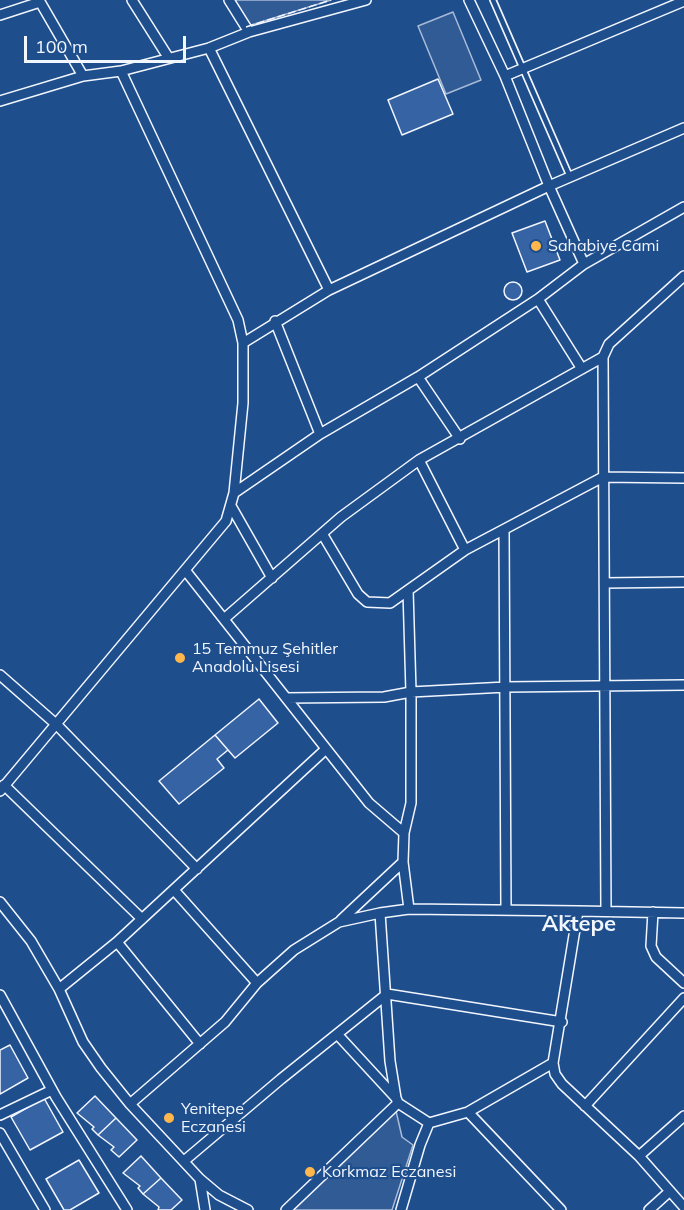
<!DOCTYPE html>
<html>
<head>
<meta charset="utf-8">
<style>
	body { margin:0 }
	#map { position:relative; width:684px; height:1210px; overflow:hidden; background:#1f4e8c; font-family:Mulish,sans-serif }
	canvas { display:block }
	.scale { position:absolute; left:24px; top:36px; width:162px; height:27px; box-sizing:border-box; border:3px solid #f2f6ff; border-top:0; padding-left:8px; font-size:18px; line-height:21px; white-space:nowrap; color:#f2f6ff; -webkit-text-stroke:4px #1f4e8c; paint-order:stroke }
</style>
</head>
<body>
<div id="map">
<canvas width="684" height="1210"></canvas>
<div class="scale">100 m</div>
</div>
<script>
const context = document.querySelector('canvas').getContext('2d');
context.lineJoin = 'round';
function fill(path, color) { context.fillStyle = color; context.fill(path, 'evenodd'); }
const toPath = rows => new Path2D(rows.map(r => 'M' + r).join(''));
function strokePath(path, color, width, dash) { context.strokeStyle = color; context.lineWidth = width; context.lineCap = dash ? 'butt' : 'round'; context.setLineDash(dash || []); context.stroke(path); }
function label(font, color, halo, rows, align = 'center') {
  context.font = font + ' Mulish,sans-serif'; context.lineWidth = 4.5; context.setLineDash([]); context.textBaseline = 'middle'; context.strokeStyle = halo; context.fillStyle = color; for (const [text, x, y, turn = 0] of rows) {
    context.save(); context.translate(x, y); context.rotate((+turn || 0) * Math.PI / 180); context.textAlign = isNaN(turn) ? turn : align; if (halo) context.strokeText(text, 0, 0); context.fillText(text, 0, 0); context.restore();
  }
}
const green = toPath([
	[229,0,331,0,245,27,229,0],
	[453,12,481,80,446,94,418,26,453,12],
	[396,1111,402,1137,413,1145,392,1210,293,1210,396,1111]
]);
fill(green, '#305b95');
strokePath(green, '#a8bbd7', 1.5);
const building = toPath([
	[438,79,453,114,402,135,388,100,438,79],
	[545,221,560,260,527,272,512,233,545,221],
	'504 291a9 9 0 1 1 18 0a9 9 0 1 1-18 0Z',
	[259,699,278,723,235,758,215,735,259,699],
	[215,735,228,750,217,759,224,768,179,804,159,781,215,735],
	[10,1045,28,1078,0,1094,0,1050,10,1045],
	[95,1096,116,1118,98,1135,92,1129,94,1127,77,1113,95,1096],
	[44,1098,63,1132,30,1150,11,1117,44,1098],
	[116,1118,137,1140,119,1157,111,1150,114,1147,98,1135,116,1118],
	[141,1156,161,1178,143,1194,138,1188,140,1186,123,1173,141,1156],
	[79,1160,99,1193,70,1210,64,1210,46,1179,79,1160],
	[161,1178,182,1200,171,1210,158,1210,159,1207,143,1194,161,1178]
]);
fill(building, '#3563a3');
strokePath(building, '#f2f6ff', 1.5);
const service = toPath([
	[493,0,570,177]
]);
const minor = toPath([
	[39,0,83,76],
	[132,0,168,57],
	[229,0,249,32],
	[469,0,505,76,549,186,584,264],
	[0,15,40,2],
	[209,48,329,290],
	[505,76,684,1],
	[0,101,83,76,121,71],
	[538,299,582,369],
	[275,321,320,434],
	[243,343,329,290,549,186,684,128],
	[418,377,460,439],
	[419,460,465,550],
	[234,493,320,434,418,377,538,299,584,264,684,207],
	[231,506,272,578],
	[504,531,506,909],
	[323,535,358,594,367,602,390,603,465,550,603,477,684,478],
	[185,570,369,803,404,833,403,862,409,909],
	[605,583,684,582],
	[224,619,341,517,419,460,603,357],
	[0,675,57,725,197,869],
	[286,698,384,697,411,692,506,687,684,685],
	[4,785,142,919],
	[0,791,226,521,234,493,243,403,243,343,238,320,121,71,209,48,249,32,366,0],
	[404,833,411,803,411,692,408,590],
	[174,890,257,983],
	[0,902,31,941,59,989,83,1042,101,1068,130,1104,200,1179,219,1195,248,1210],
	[606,911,603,357,609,344,684,276],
	[653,912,651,946,656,957,684,983],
	[341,920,403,862],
	[117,942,200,1044],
	[59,989,117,942,326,749],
	[0,995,56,1097,127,1210],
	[337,1034,396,1098],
	[553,1063,555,1074,562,1084,639,1156,684,1207],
	[130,1104,225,1022,257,983,294,950,339,922,380,913],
	[585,1106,684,998],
	[468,1112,561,1210],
	[0,1115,52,1090],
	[429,1123,398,1103,396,1098,390,1061,380,913,409,909,578,911],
	[0,1133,45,1210],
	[639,1156,684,1116],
	[184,1161,281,1079,387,994,562,1022],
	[200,1179,205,1210],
	[286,1210,398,1103],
	[401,1210,420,1145,429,1123,468,1112,553,1063,578,911,684,913],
	[649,1210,670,1191]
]);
strokePath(service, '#f2f6ff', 8);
strokePath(minor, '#f2f6ff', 12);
strokePath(service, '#1f4e8c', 4.5);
strokePath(minor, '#1f4e8c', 9);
strokePath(toPath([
	[246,27,331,0]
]), '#f2f6ff', 1.5, [8, 3]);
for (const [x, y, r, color] of [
	[536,246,6,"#ffb74d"],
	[180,658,6,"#ffb74d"],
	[169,1118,6,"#ffb74d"],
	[310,1172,6,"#ffb74d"]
]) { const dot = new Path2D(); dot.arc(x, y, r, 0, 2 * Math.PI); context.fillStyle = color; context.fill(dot); strokePath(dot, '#1f4e8c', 2); }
label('16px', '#f2f6ff', '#1f4e8c', [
	["Sahabiye Cami",548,246],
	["15 Temmuz Şehitler",192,649],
	["Anadolu Lisesi",192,667],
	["Yenitepe",181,1109],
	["Eczanesi",181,1127],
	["Korkmaz Eczanesi",322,1172]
], 'left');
label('bold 22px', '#f2f6ff', '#1f4e8c', [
	["Aktepe",579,924]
]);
</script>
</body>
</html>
